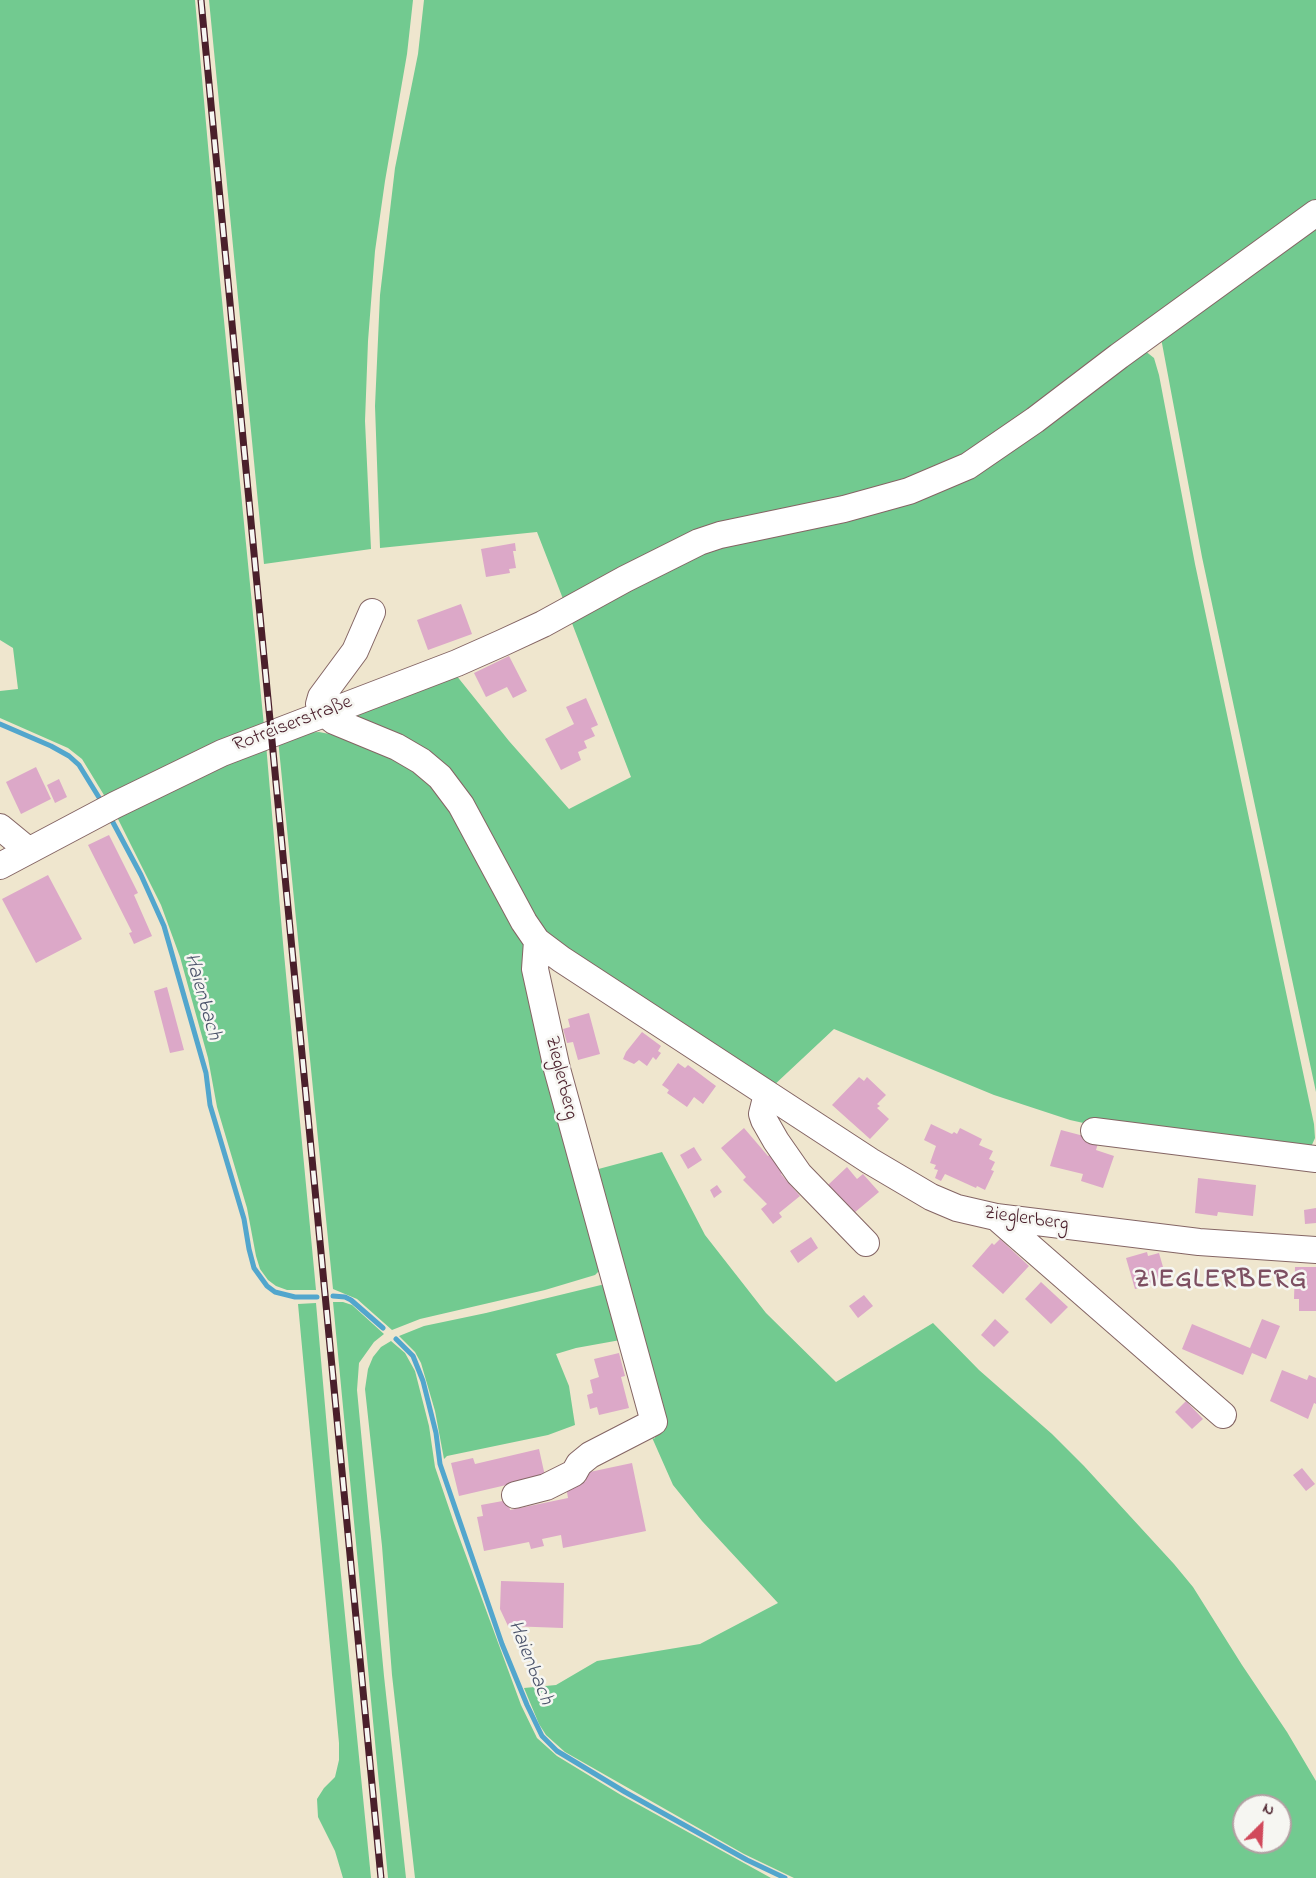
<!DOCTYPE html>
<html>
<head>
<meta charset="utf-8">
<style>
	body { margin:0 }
	#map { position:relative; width:1316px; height:1878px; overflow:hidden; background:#efe6ce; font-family:"Indie Flower",sans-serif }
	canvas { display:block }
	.north { position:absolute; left:1232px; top:1794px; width:60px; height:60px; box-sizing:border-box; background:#f6f6f2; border:2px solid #b1a0a2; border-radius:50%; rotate:24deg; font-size:16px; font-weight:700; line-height:24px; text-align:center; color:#4a1f2b }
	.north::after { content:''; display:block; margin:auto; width:21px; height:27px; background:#d1495b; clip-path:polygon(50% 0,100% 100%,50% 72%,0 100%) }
</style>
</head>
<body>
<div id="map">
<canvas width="1316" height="1878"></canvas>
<div class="north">N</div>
</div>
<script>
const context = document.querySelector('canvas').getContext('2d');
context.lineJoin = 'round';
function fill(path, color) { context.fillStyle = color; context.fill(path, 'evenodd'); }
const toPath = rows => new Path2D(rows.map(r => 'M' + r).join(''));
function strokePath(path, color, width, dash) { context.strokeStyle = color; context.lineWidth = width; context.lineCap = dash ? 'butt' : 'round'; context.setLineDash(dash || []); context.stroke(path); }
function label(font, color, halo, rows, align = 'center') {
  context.font = font + ' "Indie Flower",sans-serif'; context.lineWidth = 5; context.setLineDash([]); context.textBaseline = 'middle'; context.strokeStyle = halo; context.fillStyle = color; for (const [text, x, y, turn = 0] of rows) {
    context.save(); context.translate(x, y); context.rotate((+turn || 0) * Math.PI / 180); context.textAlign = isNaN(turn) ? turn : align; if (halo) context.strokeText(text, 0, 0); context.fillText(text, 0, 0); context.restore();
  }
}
fill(toPath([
	[0,0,195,0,220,280,264,726,107,800,82,759,68,748,0,718,0,691,18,689,13,648,0,640],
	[209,0,413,0,407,54,385,181,375,251,368,341,365,421,371,549,264,564],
	[424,0,1316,0,1316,206,974,455,565,604,537,532,380,548,375,406,380,295,395,168,418,54],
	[1316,221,1316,1092,1202,557,1161,338],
	[1144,350,1154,358,1159,375,1195,564,1314,1124,1315,1138,1311,1147,1115,1130,1070,1120,994,1095,834,1029,772,1087,597,972,542,929,474,811,357,719,357,714,456,675,509,741,569,809,631,777,570,618,705,549,887,506],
	[319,732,355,739,433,780,517,928,526,952,604,1266,595,1275,545,1290,420,1319,392,1330,357,1299,333,1289,278,739,302,733],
	[266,744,283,943,316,1290,287,1290,276,1286,268,1280,260,1269,256,1256,247,1208,217,1107,208,1058,180,957,161,905,116,815],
	[662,1152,705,1235,766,1313,836,1382,933,1323,979,1370,1052,1434,1084,1466,1174,1564,1193,1587,1242,1665,1287,1732,1316,1781,1316,1878,794,1878,744,1854,565,1752,546,1735,539,1724,524,1688,556,1685,597,1661,700,1644,778,1603,702,1521,673,1485,650,1433,654,1439,661,1427,591,1171],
	[1244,1806,1280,1806,1280,1842,1244,1842],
	[601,1285,607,1286,626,1339,576,1348,556,1354,569,1386,575,1425,548,1435,447,1456,444,1459,435,1411,421,1363,415,1352,399,1336,424,1326,486,1313],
	[333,1302,343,1302,352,1305,384,1334,374,1342,359,1363,357,1390,384,1676,406,1878,388,1878],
	[316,1303,331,1474,371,1878,343,1878,335,1851,318,1817,317,1799,324,1788,335,1777,339,1760,339,1743,298,1304],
	[391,1341,405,1353,415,1371,429,1426,435,1467,454,1523,521,1705,537,1738,557,1756,621,1795,771,1878,415,1878,392,1675,382,1546,365,1389,368,1369,373,1357,381,1347]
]), '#72ca90');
strokePath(toPath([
	[0,724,51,746,69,756,79,765,103,804],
	[109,815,141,875,164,926,206,1073,210,1105,244,1219,249,1249,254,1268,267,1286,275,1292,295,1297,317,1297],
	[333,1296,345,1297,351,1300,383,1328],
	[396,1339,413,1356,423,1381,436,1433,440,1464,502,1644,527,1705,542,1736,557,1751,625,1792,747,1860,785,1878]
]), '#52a6cd', 5);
fill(toPath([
	[515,543,516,551,513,551,516,568,509,569,510,573,486,577,481,549],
	[461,604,472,634,428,650,417,620],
	[509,656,527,691,513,698,507,687,486,697,474,673],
	[586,698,598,725,591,728,595,736,584,741,587,748,578,752,581,760,561,770,545,739,574,724,566,707],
	[36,767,51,799,21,814,6,782],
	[59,779,67,797,55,803,47,785],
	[109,835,138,893,134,895,152,936,134,944,129,933,132,932,88,845],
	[48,875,82,939,36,963,2,899],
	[167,987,184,1050,170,1053,154,991],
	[589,1013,600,1054,578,1060,573,1042,567,1043,563,1029,570,1027,568,1019],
	[642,1032,661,1046,658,1051,661,1053,656,1060,653,1057,647,1066,639,1060,634,1064,623,1059,626,1052],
	[678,1063,685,1068,688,1065,716,1086,703,1104,694,1097,687,1107,667,1093,669,1090,662,1085],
	[859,1077,864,1081,867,1077,886,1095,877,1104,880,1106,877,1108,889,1119,870,1139,832,1105],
	[931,1124,952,1134,954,1132,957,1134,960,1128,982,1139,979,1145,993,1151,989,1159,995,1162,991,1170,994,1171,985,1190,977,1186,976,1188,945,1174,941,1181,935,1178,938,1170,934,1169,936,1165,930,1163,936,1146,924,1140],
	[744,1128,768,1156,773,1153,787,1169,781,1174,800,1196,779,1213,782,1217,773,1224,761,1209,767,1204,743,1180,746,1177,721,1148],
	[1061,1130,1099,1140,1096,1150,1114,1156,1103,1188,1081,1181,1083,1174,1050,1166],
	[694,1147,702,1160,688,1169,680,1155],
	[847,1167,857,1179,863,1174,879,1192,854,1213,828,1185],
	[1198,1178,1256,1185,1253,1216,1218,1212,1217,1216,1195,1213],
	[717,1185,722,1192,714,1198,710,1190],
	[1316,1208,1316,1223,1305,1224,1304,1210],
	[811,1237,818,1248,798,1263,790,1251],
	[1000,1239,1029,1266,1003,1294,972,1266,992,1243,994,1245],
	[1147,1252,1148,1256,1159,1253,1167,1281,1135,1289,1126,1258],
	[1295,1267,1316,1267,1316,1311,1299,1311,1299,1299,1294,1299],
	[1041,1282,1068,1307,1051,1324,1025,1299],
	[864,1295,873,1306,858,1318,849,1306],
	[995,1319,1009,1332,994,1347,981,1335],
	[1262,1319,1280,1326,1266,1359,1252,1353,1243,1375,1182,1349,1192,1324,1250,1348],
	[619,1353,625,1376,621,1377,629,1408,599,1415,597,1407,590,1409,587,1395,593,1393,590,1380,599,1377,594,1359],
	[1282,1370,1307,1380,1309,1375,1316,1378,1316,1404,1314,1403,1308,1419,1270,1401],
	[1186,1401,1203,1419,1192,1429,1175,1412],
	[539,1449,545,1476,459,1496,451,1463,473,1458,475,1464],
	[632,1463,646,1531,563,1548,561,1535,542,1539,544,1546,531,1549,529,1542,484,1551,477,1517,483,1516,481,1505,508,1500,510,1510,568,1498,566,1486,586,1481,585,1473],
	[1302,1468,1315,1484,1306,1491,1293,1475],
	[501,1581,564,1583,563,1628,508,1626,500,1609]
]), '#dca8c8');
const minor = toPath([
	[372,612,355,651,321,697,319,704,324,713,334,721,397,747,421,761,440,777,461,805,524,922,537,941,561,959,870,1161,931,1197,957,1208,996,1217,1199,1242,1316,1250],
	[0,827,28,850],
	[0,866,115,805,222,753,457,663,502,643,543,624,625,579,699,542,720,535,844,509,909,491,968,466,1035,420,1119,356,1316,213],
	[767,1094,762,1114,764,1120,776,1141,799,1174,866,1243],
	[1094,1131,1316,1159],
	[996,1217,1223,1415],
	[515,1495,546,1487,574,1473,579,1464,590,1455,654,1422,557,1069,535,969,537,941]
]);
strokePath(minor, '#846564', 28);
strokePath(minor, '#fff', 26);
const rail = toPath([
	[201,0,381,1878]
]);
strokePath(rail, '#4a1f2b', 7);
strokePath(rail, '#f6f6f2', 4.5, [14]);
label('20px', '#4a1f2b', '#f6f6f2', [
	["Rotreiserstraße",293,725,-21],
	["Zieglerberg",560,1078,76],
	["Zieglerberg",1026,1220,8]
]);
label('italic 21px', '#4d556c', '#f6f6f2', [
	["Haienbach",201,997,74],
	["Haienbach",529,1663,68]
]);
context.letterSpacing = '1.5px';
label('bold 26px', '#7d4f62', '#f6f6f2', [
	["ZIEGLERBERG",1221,1282]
]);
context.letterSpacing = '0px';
</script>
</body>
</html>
